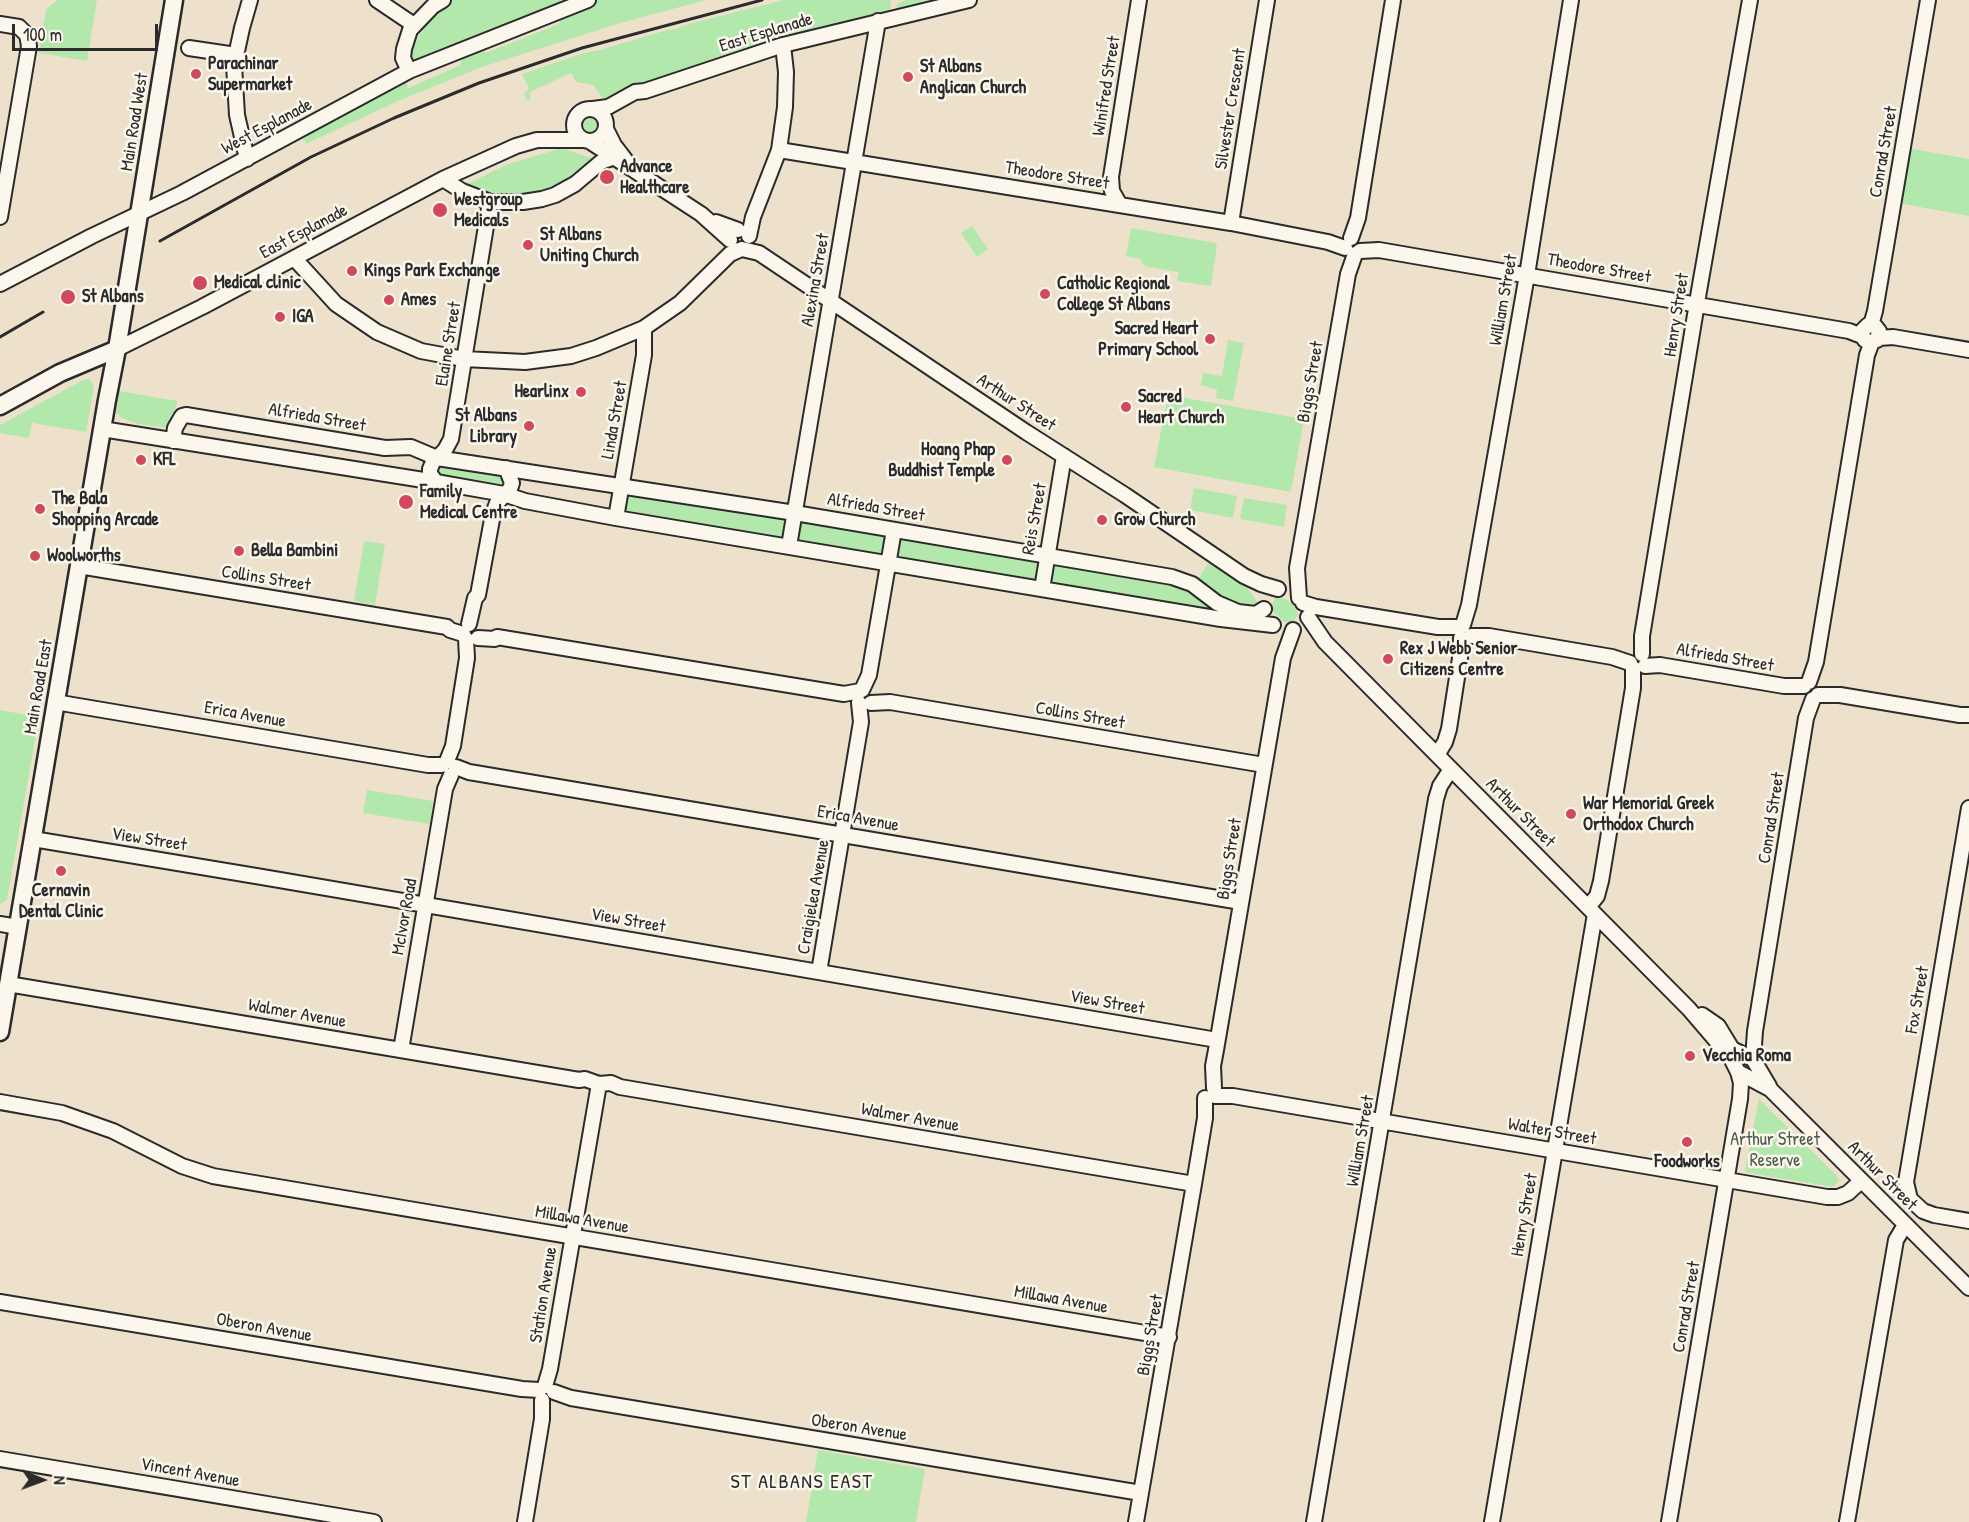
<!DOCTYPE html>
<html>
<head>
<meta charset="utf-8">
<style>
	body { margin:0 }
	#map { position:relative; width:1969px; height:1522px; overflow:hidden; background:#eee1cc; font-family:"Patrick Hand",sans-serif }
	canvas { display:block }
	.north { position:absolute; left:12px; top:1450px; width:60px; height:60px; -webkit-text-stroke:4px #fbf7ec; paint-order:stroke; rotate:91deg; font-size:16px; font-weight:700; line-height:24px; text-align:center; color:#2b2b2b }
	.north::after { content:''; display:block; margin:auto; width:21px; height:27px; background:#2b2b2b; clip-path:polygon(50% 0,100% 100%,50% 72%,0 100%) }
	.scale { position:absolute; left:12px; top:24px; width:146px; height:27px; box-sizing:border-box; border:3px solid #2b2b2b; border-top:0; padding-left:8px; font-size:18px; line-height:21px; white-space:nowrap; color:#2b2b2b; -webkit-text-stroke:4px #fbf7ec; paint-order:stroke }
</style>
</head>
<body>
<div id="map">
<canvas width="1969" height="1522"></canvas>
<div class="north">N</div>
<div class="scale">100 m</div>
</div>
<script>
const context = document.querySelector('canvas').getContext('2d');
context.lineJoin = 'round';
function fill(path, color) { context.fillStyle = color; context.fill(path, 'evenodd'); }
const toPath = rows => new Path2D(rows.map(r => 'M' + r).join(''));
function strokePath(path, color, width, dash) { context.strokeStyle = color; context.lineWidth = width; context.lineCap = dash ? 'butt' : 'round'; context.setLineDash(dash || []); context.stroke(path); }
function label(font, color, halo, rows, align = 'center') {
  context.font = font + ' "Patrick Hand",sans-serif'; context.lineWidth = 5; context.setLineDash([]); context.textBaseline = 'middle'; context.strokeStyle = halo; context.fillStyle = color; for (const [text, x, y, turn = 0] of rows) {
    context.save(); context.translate(x, y); context.rotate((+turn || 0) * Math.PI / 180); context.textAlign = isNaN(turn) ? turn : align; if (halo) context.strokeText(text, 0, 0); context.fillText(text, 0, 0); context.restore();
  }
}
fill(toPath([
	[58,0,97,0,87,61,39,53,46,9],
	[451,0,560,0,562,3,418,63,412,62,409,54,434,10],
	[595,0,706,0,617,24,482,67,398,101,306,144,302,133,408,79,407,86,409,88,460,65,465,52,487,44,484,51,486,53,559,24,563,12],
	[784,0,891,0,890,12,810,31,726,54,631,87,606,102,593,85,576,82,571,73,530,92,530,100,527,100,524,94,529,88,522,74,584,53,600,50,667,30,676,29,688,24],
	[906,0,946,0,896,12,897,4],
	'581 125a9 9 0 1 1 18 0a9 9 0 1 1-18 0Z',
	[562,148,591,158,586,166,574,178,552,189,534,195,514,197,479,191,467,184,508,164],
	[1908,148,1969,159,1969,216,1898,203],
	[972,226,988,249,977,257,961,233],
	[1131,228,1216,243,1217,245,1211,286,1177,281,1179,272,1148,267,1143,265,1140,259,1126,256],
	[1228,340,1244,343,1233,401,1216,398,1217,390,1201,385,1203,373,1222,376],
	[85,379,90,379,94,387,86,432,32,423,29,438,0,433,0,425],
	[119,391,177,401,174,422,169,428,138,424,122,418,116,413,114,408,117,408],
	[1168,395,1304,419,1291,492,1154,467],
	[443,463,501,472,506,480,504,486,501,488,456,484,437,475,436,469],
	[1194,488,1237,496,1233,518,1190,510],
	[623,493,788,518,785,539,622,514],
	[1244,498,1287,505,1284,527,1240,519],
	[799,519,886,535,886,556,796,543],
	[901,537,1040,560,1039,583,895,560,896,540],
	[364,541,385,544,375,605,354,601],
	[1209,562,1221,570,1232,573,1245,585,1255,598,1258,604,1257,608,1238,610,1196,582],
	[1051,563,1185,584,1253,619,1050,586,1049,567],
	[1276,598,1286,599,1295,606,1298,615,1293,622,1284,622,1272,611,1271,605],
	[0,710,39,717,7,900,0,904],
	[367,790,433,801,430,824,363,813],
	[1759,1099,1837,1176,1839,1180,1837,1183,1832,1187,1749,1173,1745,1171],
	[818,1450,925,1469,916,1522,806,1522]
]), '#b2e8ab');
const minor = toPath([
	[377,0,414,25],
	[0,24,19,27,27,35,29,46,0,217],
	[189,48,236,55],
	[409,71,403,58,404,49,410,30,433,6,443,0],
	[593,109,608,107,635,92,645,91,783,45,969,0],
	'574 125a16 16 0 1 1 32 0a16 16 0 1 1-32 0Z',
	[606,129,614,145,627,162],
	[589,141,701,214,730,240],
	[779,150,1231,223,1328,242,1345,248],
	[247,159,237,115,234,65,242,28,250,0],
	[443,179,462,191,490,202,523,202,542,199,555,195,575,184,601,162,612,158],
	[1120,205,1112,191,1111,177,1139,0],
	[716,222,738,230],
	[1231,223,1267,0],
	[749,236,753,217,779,150,785,107,786,72,783,45],
	[1351,238,1358,218,1393,0],
	[742,249,759,253,1026,432,1125,495,1244,576,1261,584,1278,589],
	[1360,251,1379,250,1849,331,1862,336,1865,340,1869,342,1877,340,1879,331,1875,326,1868,325,1863,330,1862,336],
	[294,258,336,304,377,332,421,351,464,359,525,362,571,356,596,348,644,328,680,303,730,254,739,250],
	[0,284,92,236,182,193,409,71,588,0],
	[1871,325,1875,311,1928,0],
	[1879,338,1893,337,1969,350],
	[117,349,202,307,443,179,516,146,537,140,584,140],
	[102,429,436,482,504,494,525,501,616,518,1221,619,1273,625],
	[173,441,175,428,182,416,186,415,385,448,411,447,437,458,795,513,1172,577,1192,584,1217,603,1238,612,1256,614,1264,609],
	[436,482,430,474,430,469,433,462,445,450,451,439,490,202],
	[616,518,644,355,644,328],
	[789,546,878,21],
	[79,566,447,627,450,630,463,634],
	[1042,589,1064,456],
	[1299,598,1297,568,1348,274,1355,254],
	[1303,603,1316,607,1438,627,1460,627],
	[1308,617,1325,642,1689,1009,1731,1058,1738,1072,1770,1089,1969,1288],
	[469,624,475,598,478,595,493,514,497,503,510,489,512,483,506,468],
	[1463,625,1469,605,1527,275,1571,0],
	[1471,636,1489,636,1612,657,1630,663],
	[478,638,495,639,497,637,844,694,860,691],
	[1642,654,1642,636,1699,291,1750,0],
	[1645,666,1660,665,1784,686,1804,686],
	[1809,682,1816,662,1867,355,1872,342],
	[862,690,869,675,894,530],
	[1818,695,1840,695,1960,715,1969,715],
	[55,702,428,765,442,765],
	[871,703,890,702,1264,765],
	[1437,755,1445,742,1449,729,1460,658,1461,638],
	[447,761,453,746,467,658,466,639],
	[456,767,469,772,1241,902],
	[1969,808,1906,1182,1910,1199,1923,1211,1934,1215,1969,1221],
	[33,839,262,877,1217,1040],
	[1588,907,1597,896,1601,881,1633,688,1633,668],
	[0,924,18,927],
	[819,972,861,722,859,703],
	[8,984,579,1080,585,1079,599,1084,611,1083,620,1087,1194,1184],
	[1702,1015,1718,1026,1732,1049,1753,1059,1769,1086],
	[401,1050,445,789,451,775],
	[1753,1059,1755,1031,1806,718,1813,699],
	[1214,1088,1213,1066,1216,1050,1283,658,1293,630],
	[1215,1096,1233,1096,1827,1197,1838,1197,1848,1193,1861,1181],
	[0,1102,62,1113,113,1131,182,1166,213,1176,1169,1337],
	[0,1302,522,1389,539,1390],
	[545,1386,550,1369,599,1084],
	[554,1392,571,1398,1141,1493],
	[0,1459,374,1522],
	[525,1522,542,1419,542,1400],
	[1136,1522,1194,1184,1205,1118,1205,1098],
	[1314,1522,1436,799,1440,786,1451,769],
	[1492,1522,1595,914],
	[1669,1522,1740,1099,1741,1083,1738,1072],
	[1847,1522,1896,1240,1905,1225]
]);
const major = toPath([
	[0,406,60,373,117,349],
	[0,1032,107,400,117,349,174,0]
]);
strokePath(minor, '#2b2b2b', 18);
strokePath(major, '#2b2b2b', 21);
strokePath(minor, '#fbf7ec', 14);
strokePath(major, '#fbf7ec', 16);
strokePath(toPath([
	[160,241,311,157,394,118,479,83,582,48,762,0],
	[0,337,43,312]
]), '#2b2b2b', 3);
for (const [x, y, r, color] of [
	[196,74,6,"#d1495b"],
	[908,77,6,"#d1495b"],
	[607,177,8,"#d1495b"],
	[440,210,8,"#d1495b"],
	[528,245,6,"#d1495b"],
	[352,271,6,"#d1495b"],
	[200,283,8,"#d1495b"],
	[1045,294,6,"#d1495b"],
	[68,297,8,"#d1495b"],
	[389,300,6,"#d1495b"],
	[280,317,6,"#d1495b"],
	[1210,339,6,"#d1495b"],
	[581,392,6,"#d1495b"],
	[1126,407,6,"#d1495b"],
	[529,426,6,"#d1495b"],
	[141,460,6,"#d1495b"],
	[1007,460,6,"#d1495b"],
	[406,502,8,"#d1495b"],
	[40,509,6,"#d1495b"],
	[1102,520,6,"#d1495b"],
	[239,551,6,"#d1495b"],
	[35,556,6,"#d1495b"],
	[1388,659,6,"#d1495b"],
	[1571,814,6,"#d1495b"],
	[61,871,6,"#d1495b"],
	[1690,1056,6,"#d1495b"],
	[1687,1142,6,"#d1495b"]
]) { const dot = new Path2D(); dot.arc(x, y, r, 0, 2 * Math.PI); context.fillStyle = color; context.fill(dot); strokePath(dot, '#fbf7ec', 2); }
label('18px', '#2b2b2b', '#fbf7ec', [
	["East Esplanade",766,33,-17],
	["Winifred Street",1107,86,-81],
	["Silvester Crescent",1231,109,-81],
	["Main Road West",135,122,-81],
	["West Esplanade",267,127,-28],
	["Conrad Street",1884,152,-80],
	["Theodore Street",1057,176,9],
	["East Esplanade",304,232,-28],
	["Theodore Street",1599,269,10],
	["Alexina Street",816,280,-80],
	["William Street",1504,300,-80],
	["Henry Street",1677,315,-81],
	["Elaine Street",449,344,-81],
	["Biggs Street",1311,382,-80],
	["Arthur Street",1016,403,33],
	["Alfrieda Street",317,418,10],
	["Linda Street",615,420,-80],
	["Alfrieda Street",876,508,10],
	["Reis Street",1035,519,-80],
	["Collins Street",266,579,9],
	["Alfrieda Street",1725,658,10],
	["Main Road East",39,687,-80],
	["Erica Avenue",245,715,10],
	["Collins Street",1080,716,10],
	["Arthur Street",1520,813,45],
	["Conrad Street",1772,818,-81],
	["Erica Avenue",858,819,10],
	["View Street",149,840,9],
	["Biggs Street",1230,859,-81],
	["Craigielea Avenue",814,897,-80],
	["McIvor Road",405,917,-80],
	["View Street",628,921,10],
	["Fox Street",1918,1000,-80],
	["View Street",1107,1003,10],
	["Walmer Avenue",297,1014,10],
	["Walmer Avenue",910,1118,10],
	["Walter Street",1552,1132,10],
	["William Street",1361,1141,-80],
	["Arthur Street",1882,1176,45],
	["Henry Street",1525,1215,-80],
	["Millawa Avenue",582,1220,10],
	["Station Avenue",544,1295,-81],
	["Millawa Avenue",1061,1300,10],
	["Conrad Street",1687,1307,-80],
	["Oberon Avenue",264,1328,10],
	["Biggs Street",1151,1335,-80],
	["Oberon Avenue",859,1428,9],
	["Vincent Avenue",190,1473,10]
]);
label('bold 18px', '#2b2b2b', '#fbf7ec', [
	["Parachinar",208,64],
	["Supermarket",208,85],
	["St Albans",920,67],
	["Anglican Church",920,88],
	["Advance",620,167],
	["Healthcare",620,188],
	["Westgroup",454,200],
	["Medicals",454,221],
	["St Albans",540,235],
	["Uniting Church",540,256],
	["Kings Park Exchange",364,271],
	["Medical clinic",214,283],
	["Catholic Regional",1057,284],
	["College St Albans",1057,305],
	["St Albans",82,297],
	["Ames",401,300],
	["IGA",292,317],
	["Sacred Heart",1198,329,"right"],
	["Primary School",1198,350,"right"],
	["Hearlinx",569,392,"right"],
	["Sacred",1138,397],
	["Heart Church",1138,418],
	["St Albans",517,416,"right"],
	["Library",517,437,"right"],
	["Hoang Phap",995,450,"right"],
	["Buddhist Temple",995,471,"right"],
	["KFL",153,460],
	["Family",420,492],
	["Medical Centre",420,513],
	["The Bala",52,499],
	["Shopping Arcade",52,520],
	["Grow Church",1114,520],
	["Bella Bambini",251,551],
	["Woolworths",47,556],
	["Rex J Webb Senior",1400,649],
	["Citizens Centre",1400,670],
	["War Memorial Greek",1583,804],
	["Orthodox Church",1583,825],
	["Cernavin",61,891,"center"],
	["Dental Clinic",61,912,"center"],
	["Vecchia Roma",1702,1056],
	["Foodworks",1687,1162,"center"]
], 'left');
label('18px', '#4d5a4b', '#fbf7ec', [
	["Arthur Street",1775,1140],
	["Reserve",1775,1161]
]);
context.letterSpacing = '1.5px';
label('20px', '#2b2b2b', '#fbf7ec', [
	["ST ALBANS EAST",802,1483]
]);
context.letterSpacing = '0px';
</script>
</body>
</html>
